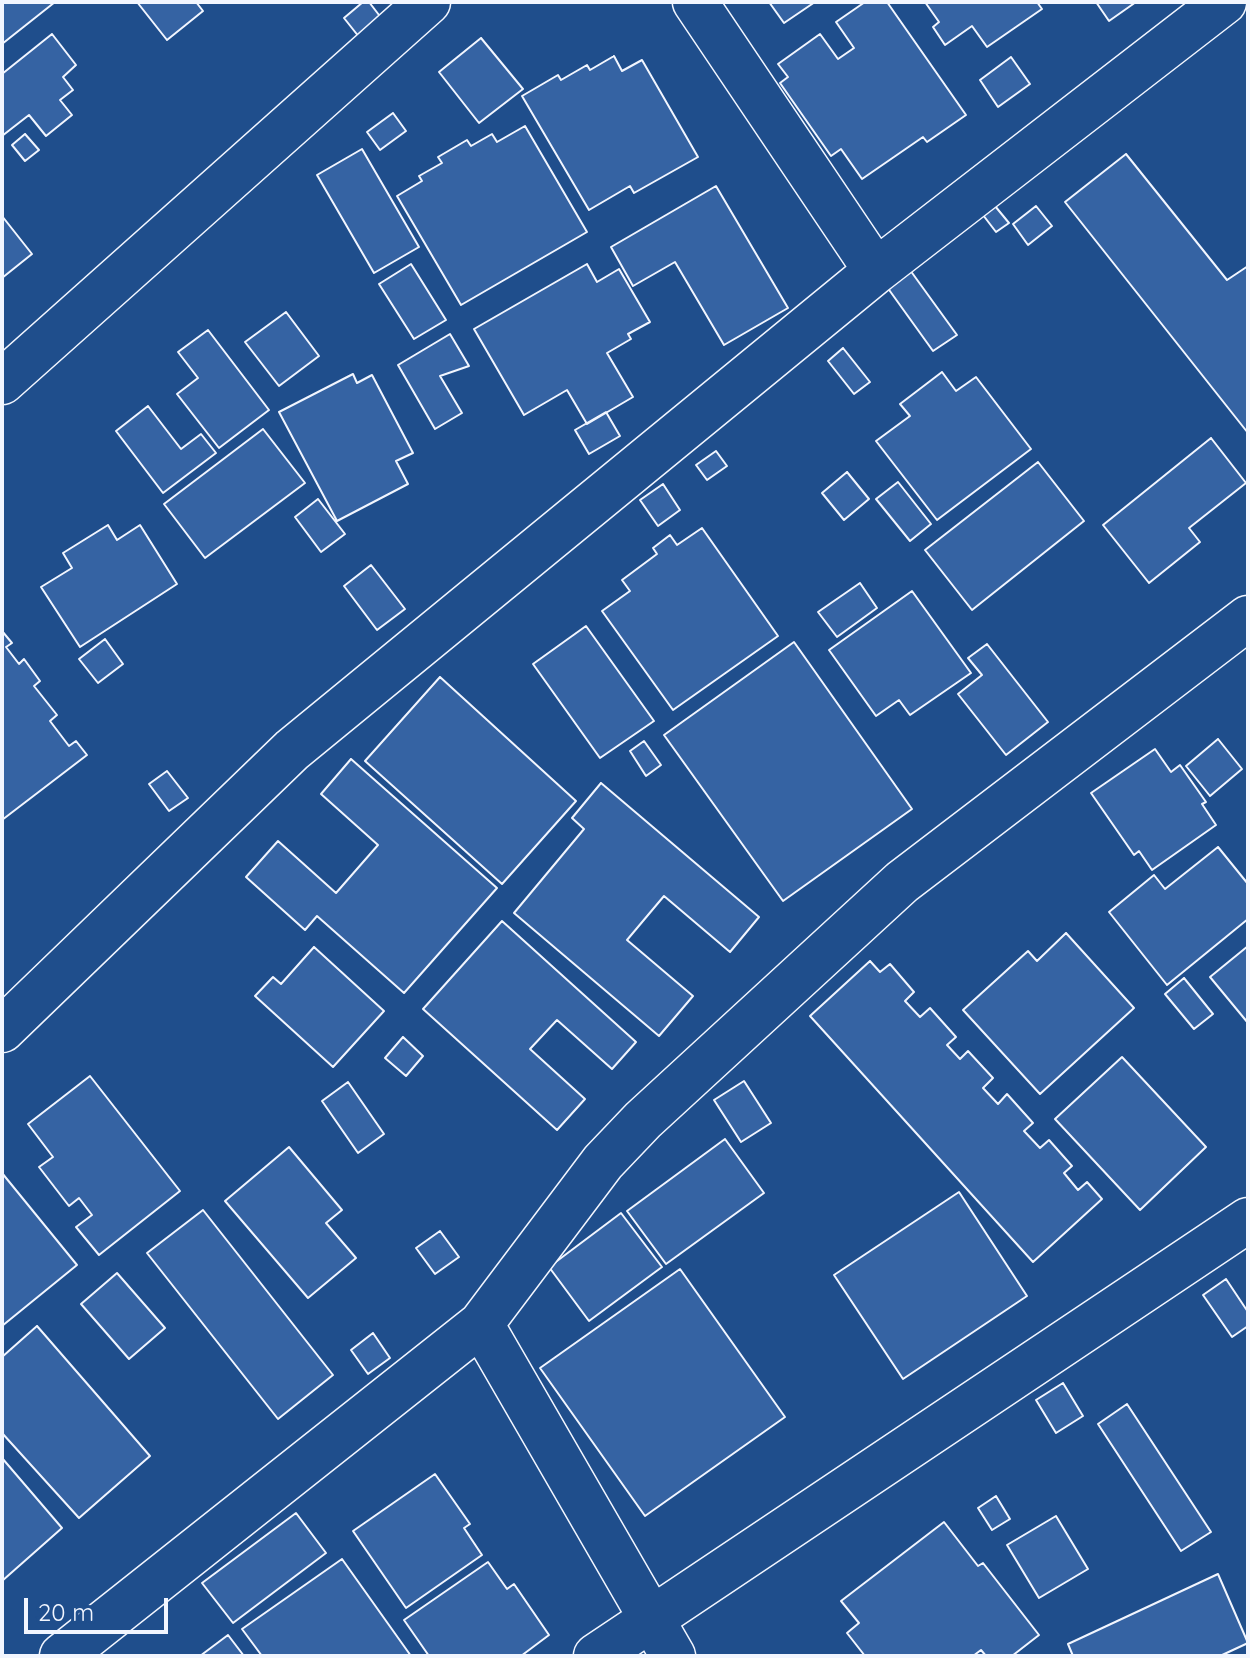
<!DOCTYPE html>
<html>
<head>
<meta charset="utf-8">
<style>
	body { margin:0 }
	#map { position:relative; width:1250px; height:1658px; overflow:hidden; background:#1f4e8c; font-family:Quicksand,sans-serif }
	canvas { display:block }
	.frame { position:absolute; inset:0; border:4px solid #f2f6ff; pointer-events:none }
	.scale { position:absolute; left:24px; top:1598px; width:144px; height:36px; box-sizing:border-box; border:4px solid #f2f6ff; border-top:0; padding-left:10px; font-size:24px; line-height:28px; white-space:nowrap; color:#f2f6ff; -webkit-text-stroke:6px #1f4e8c; paint-order:stroke }
</style>
</head>
<body>
<div id="map">
<canvas width="1250" height="1658"></canvas>
<div class="frame"></div>
<div class="scale">20 m</div>
</div>
<script>
const context = document.querySelector('canvas').getContext('2d');
context.lineJoin = 'round';
function fill(path, color) { context.fillStyle = color; context.fill(path, 'evenodd'); }
const toPath = rows => new Path2D(rows.map(r => 'M' + r).join(''));
function strokePath(path, color, width, dash) { context.strokeStyle = color; context.lineWidth = width; context.lineCap = dash ? 'butt' : 'round'; context.setLineDash(dash || []); context.stroke(path); }
const building = toPath([
	[2,2,55,2,2,44,2,2],
	[137,2,196,2,203,11,167,40,137,2],
	[363,2,369,2,389,28,367,47,344,18,363,2],
	[769,2,815,2,784,23,769,2],
	[865,2,887,2,966,115,927,142,923,137,862,179,841,149,831,156,780,83,788,77,778,64,820,34,838,59,854,48,836,22,865,2],
	[925,2,1037,2,1042,9,987,47,972,26,945,45,933,27,939,22,925,2],
	[1096,2,1136,2,1109,21,1096,2],
	[52,34,76,65,63,77,73,90,60,100,72,115,46,136,29,115,2,136,2,74,52,34],
	[481,38,523,89,479,123,439,72,481,38],
	[614,56,622,71,642,60,698,157,634,193,630,186,589,210,522,96,558,75,561,80,587,65,590,70,614,56],
	[1011,57,1030,84,998,107,980,80,1011,57],
	[393,113,406,131,380,150,367,132,393,113],
	[525,126,587,232,461,305,397,196,422,181,419,176,442,163,438,157,467,140,471,146,492,134,497,142,525,126],
	[25,134,39,150,25,161,12,145,25,134],
	[362,149,419,247,374,273,317,175,362,149],
	[1126,154,1227,280,1248,266,1248,433,1065,202,1126,154],
	[716,186,788,308,724,345,675,262,633,286,611,247,716,186],
	[995,206,1009,223,996,232,983,215,995,206],
	[1036,206,1052,226,1028,245,1013,224,1036,206],
	[2,216,32,254,2,278,2,216],
	[411,264,446,320,414,339,379,284,411,264],
	[587,264,597,282,619,269,650,322,628,334,631,339,607,353,633,397,587,424,567,390,524,415,474,329,587,264],
	[910,270,957,335,933,351,887,287,910,270],
	[286,312,319,356,279,386,245,342,286,312],
	[208,330,269,410,219,448,177,394,198,378,178,352,208,330],
	[450,334,469,366,440,376,462,413,435,429,398,365,450,334],
	[843,348,870,382,854,394,828,361,843,348],
	[942,372,956,391,976,377,1031,449,937,520,876,441,910,416,900,404,942,372],
	[353,374,357,383,372,375,413,453,396,461,408,484,337,521,279,412,353,374],
	[148,406,181,449,201,434,216,453,163,493,116,431,148,406],
	[606,412,620,436,589,454,575,430,606,412],
	[263,429,305,483,205,558,164,504,263,429],
	[1211,438,1246,483,1189,528,1200,542,1149,583,1103,525,1211,438],
	[716,451,727,466,707,480,696,465,716,451],
	[1038,462,1084,521,972,610,925,550,1038,462],
	[847,472,869,499,844,520,822,493,847,472],
	[898,482,931,524,910,541,876,499,898,482],
	[663,484,680,510,658,526,640,500,663,484],
	[318,499,345,534,321,552,295,517,318,499],
	[108,525,117,540,140,525,177,584,80,647,41,587,72,568,63,553,108,525],
	[702,528,778,636,673,710,602,611,630,591,622,580,657,554,653,548,670,535,677,545,702,528],
	[371,565,405,609,377,630,344,586,371,565],
	[860,583,877,608,837,637,818,612,860,583],
	[912,591,971,673,910,715,899,700,876,716,829,650,912,591],
	[586,626,654,721,600,758,533,664,586,626],
	[2,631,12,643,6,647,19,664,24,659,40,681,34,686,57,715,50,721,69,746,76,741,87,755,2,820,2,631],
	[105,639,123,664,98,683,79,659,105,639],
	[794,642,912,809,783,901,664,735,794,642],
	[987,644,1048,722,1006,755,958,694,982,675,968,658,987,644],
	[440,677,576,801,502,884,365,761,440,677],
	[1218,739,1242,769,1210,796,1186,766,1218,739],
	[644,741,661,765,646,776,630,751,644,741],
	[1155,749,1171,772,1180,765,1206,802,1202,804,1216,825,1152,870,1139,851,1134,855,1091,793,1155,749],
	[351,759,497,888,404,993,317,916,305,930,246,877,278,841,336,893,378,845,321,794,351,759],
	[167,771,188,798,169,811,149,784,167,771],
	[601,783,759,917,730,952,664,896,627,940,693,996,659,1036,514,913,584,829,572,818,601,783],
	[1218,847,1248,884,1248,919,1167,985,1109,912,1154,875,1165,889,1218,847],
	[502,921,636,1042,612,1069,557,1020,530,1049,585,1099,557,1130,423,1009,502,921],
	[1066,933,1134,1008,1040,1094,963,1010,1028,951,1037,961,1066,933],
	[1248,946,1248,1023,1210,977,1248,946],
	[314,947,384,1011,333,1067,255,996,273,977,281,984,314,947],
	[870,961,880,972,890,964,914,992,905,1001,920,1017,930,1008,956,1037,947,1045,960,1059,968,1051,993,1078,983,1088,998,1104,1007,1094,1033,1123,1024,1131,1040,1148,1049,1140,1072,1166,1064,1173,1078,1190,1087,1182,1102,1199,1033,1262,810,1016,870,961],
	[1184,978,1213,1014,1194,1029,1165,994,1184,978],
	[403,1037,423,1056,406,1076,385,1058,403,1037],
	[1122,1057,1206,1147,1140,1210,1055,1119,1122,1057],
	[90,1076,180,1191,99,1255,76,1227,92,1215,79,1198,69,1206,39,1167,53,1157,28,1124,90,1076],
	[744,1081,771,1123,741,1142,714,1100,744,1081],
	[348,1082,384,1134,358,1153,322,1101,348,1082],
	[725,1139,764,1193,666,1264,627,1211,725,1139],
	[289,1147,342,1210,326,1223,356,1258,308,1298,225,1201,289,1147],
	[2,1173,77,1265,2,1326,2,1173],
	[959,1192,1027,1296,903,1379,834,1275,959,1192],
	[203,1210,333,1375,278,1419,147,1253,203,1210],
	[621,1213,662,1267,589,1321,549,1267,621,1213],
	[440,1231,459,1257,435,1274,416,1248,440,1231],
	[680,1269,785,1417,645,1516,540,1368,680,1269],
	[117,1273,165,1328,129,1359,81,1304,117,1273],
	[1226,1279,1248,1312,1248,1326,1232,1337,1203,1295,1226,1279],
	[37,1326,150,1456,79,1518,2,1433,2,1357,37,1326],
	[373,1333,390,1358,368,1374,351,1350,373,1333],
	[1063,1383,1083,1416,1056,1433,1036,1400,1063,1383],
	[1127,1404,1211,1532,1181,1551,1098,1424,1127,1404],
	[2,1458,62,1528,2,1581,2,1458],
	[435,1474,470,1524,464,1528,482,1555,406,1608,353,1531,435,1474],
	[996,1496,1010,1519,992,1530,978,1508,996,1496],
	[296,1513,326,1553,233,1623,202,1583,296,1513],
	[1056,1516,1088,1569,1039,1598,1007,1545,1056,1516],
	[944,1522,978,1566,983,1563,1039,1635,1012,1656,986,1656,981,1650,973,1656,865,1656,847,1633,859,1623,841,1601,944,1522],
	[342,1559,411,1656,262,1656,242,1629,342,1559],
	[488,1562,507,1589,514,1584,549,1635,521,1656,429,1656,404,1620,488,1562],
	[1218,1574,1248,1643,1220,1656,1073,1656,1068,1644,1218,1574],
	[228,1635,244,1656,200,1656,228,1635]
]);
fill(building, '#3563a3');
strokePath(building, '#f2f6ff', 2);
const minor = toPath([
	[695,2,876,271],
	[2,382,428,2],
	[2,1030,292,750,876,271,1224,2],
	[481,1324,673,1656],
	[62,1656,481,1324,603,1162,643,1120,902,882,1248,618],
	[596,1656,1248,1220]
]);
strokePath(minor, '#f2f6ff', 47);
strokePath(minor, '#1f4e8c', 44);
</script>
</body>
</html>
